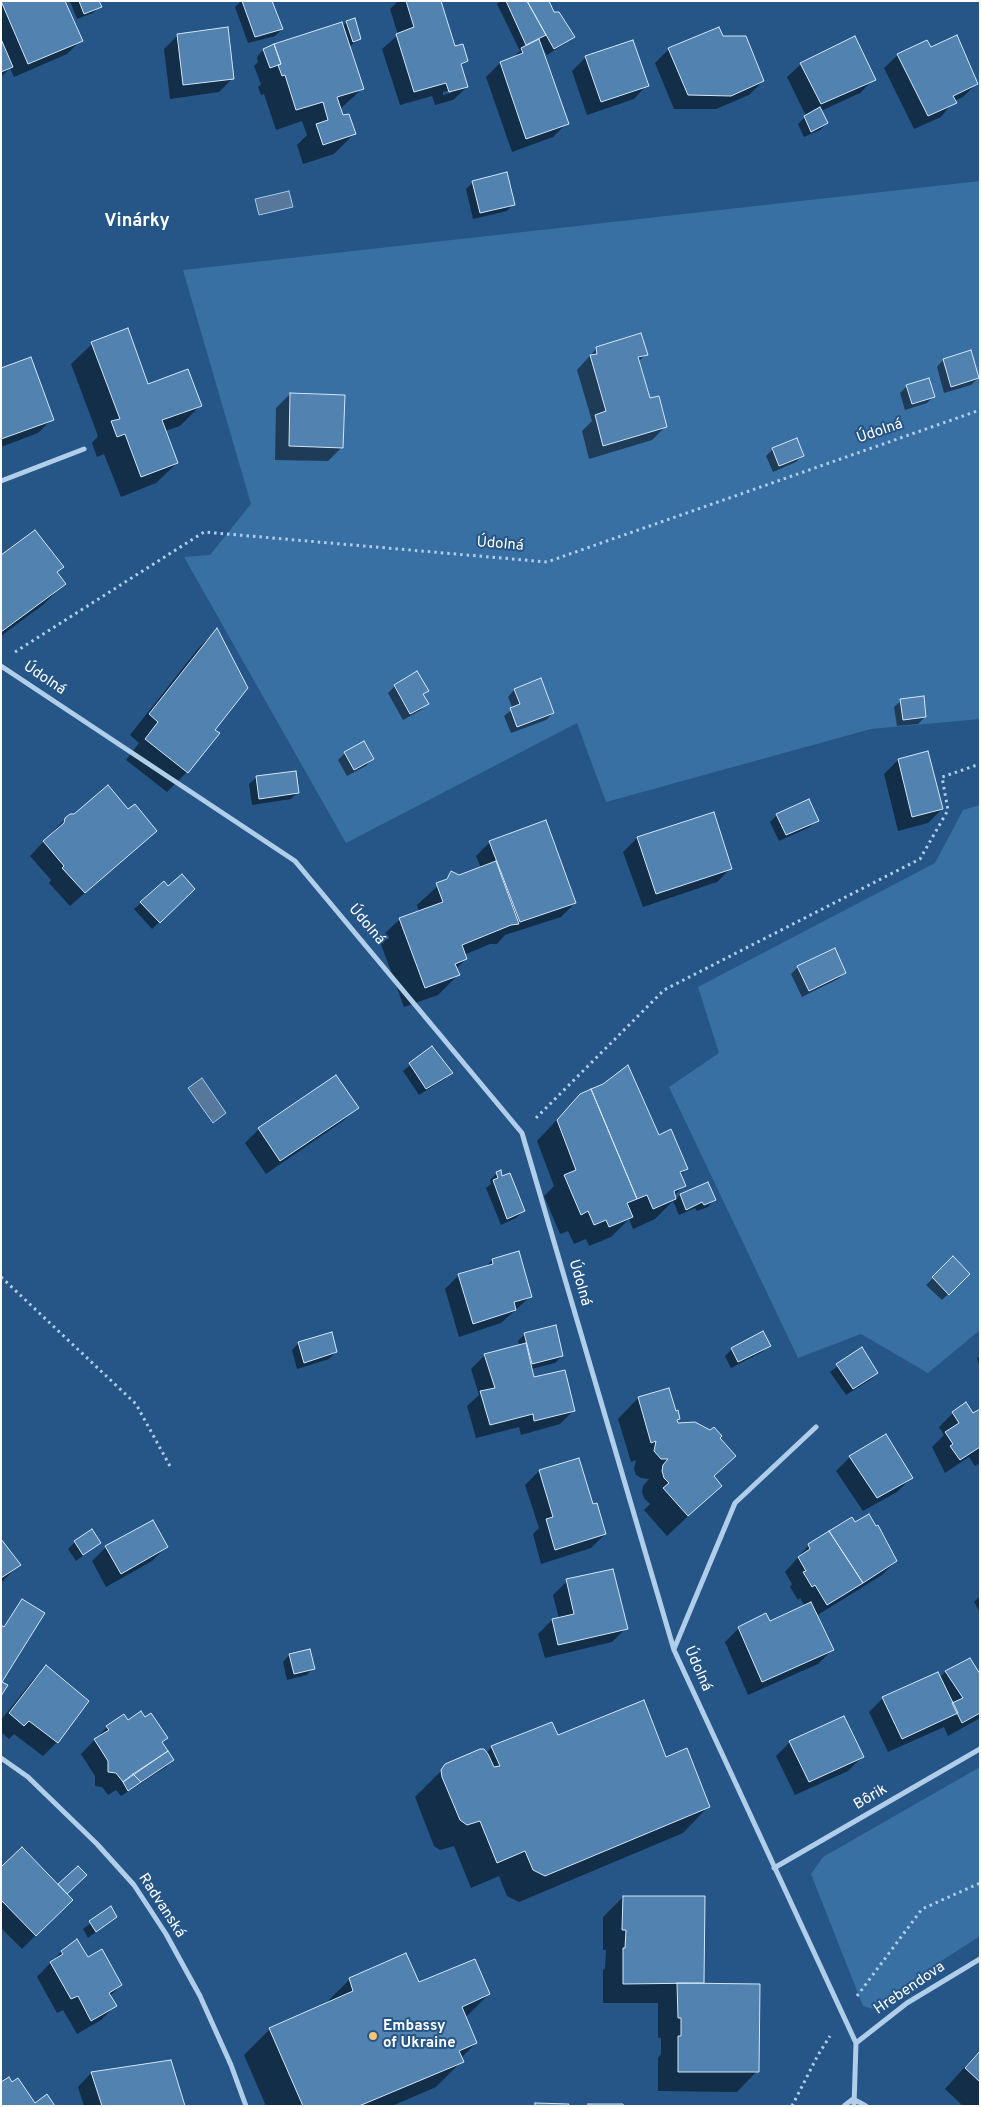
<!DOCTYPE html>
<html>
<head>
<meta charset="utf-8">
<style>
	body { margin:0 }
	#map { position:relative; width:981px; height:2107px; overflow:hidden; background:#255687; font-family:Overpass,sans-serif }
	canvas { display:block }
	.frame { position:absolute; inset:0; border:2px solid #fff; pointer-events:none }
</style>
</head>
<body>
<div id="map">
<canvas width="981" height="2107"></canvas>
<div class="frame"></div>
</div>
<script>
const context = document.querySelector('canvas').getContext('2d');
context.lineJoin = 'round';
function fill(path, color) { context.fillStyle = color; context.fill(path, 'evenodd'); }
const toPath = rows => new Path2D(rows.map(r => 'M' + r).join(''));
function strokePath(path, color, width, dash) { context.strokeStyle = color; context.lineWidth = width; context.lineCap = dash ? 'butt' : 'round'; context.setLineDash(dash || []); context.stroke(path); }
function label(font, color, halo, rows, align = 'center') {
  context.font = font + ' Overpass,sans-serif'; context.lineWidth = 4; context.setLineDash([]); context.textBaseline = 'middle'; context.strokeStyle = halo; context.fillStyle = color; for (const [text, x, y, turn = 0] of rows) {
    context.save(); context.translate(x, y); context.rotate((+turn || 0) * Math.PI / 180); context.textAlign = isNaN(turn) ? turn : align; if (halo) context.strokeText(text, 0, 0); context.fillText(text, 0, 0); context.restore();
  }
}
fill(toPath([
	[980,181,980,719,871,729,606,802,577,723,346,843,184,557,210,555,251,504,183,270],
	[980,805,980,1330,928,1373,861,1334,798,1358,669,1087,719,1053,698,987,935,863,963,810],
	[980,1767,980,1936,932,1967,873,2009,863,2006,811,1874,823,1857]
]), '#3970a3');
const water = toPath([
	[289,191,293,207,259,215,255,199,289,191],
	[202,1078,226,1113,213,1123,188,1088,202,1078]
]);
fill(water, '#57789a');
strokePath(water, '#a4c9e9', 1);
fill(toPath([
	[1,1,81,40,67,54,14,77,10,68,1,77],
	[70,1,98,1,100,6,93,13,77,19],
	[241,1,271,1,282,29,275,36,248,43,235,7],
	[398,1,439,1,454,48,467,60,460,67,467,87,453,100,435,105,432,96,400,105,382,49,398,35,390,9],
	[451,90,451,93,443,95,443,92],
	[500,1,548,1,553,13,573,37,566,43,547,55,541,45,567,123,553,137,512,152,486,77,500,63,512,58,520,51,497,4],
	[533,17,542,25,539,27],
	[347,22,360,38,349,47,363,88,340,109,342,117,354,134,334,154,303,164,297,145,307,135,302,121,276,130,264,94,261,95,258,87,261,84,254,66,258,62,257,57,263,50,342,26],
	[178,35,233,78,219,92,170,99,164,49],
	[722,37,763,81,749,95,716,109,674,109,655,63,669,49],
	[930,49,977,83,963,97,954,101,941,117,914,129,884,68,898,55],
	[586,57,647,85,634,99,587,115,572,71],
	[801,64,874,79,860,93,821,111,827,123,820,130,804,137,798,124,806,116,787,77],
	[473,182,513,204,507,211,473,219,466,189],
	[92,344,148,385,200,406,180,426,165,431,177,463,156,483,121,497,104,454,97,457,92,443,98,436,71,364],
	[597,348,646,354,638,362,649,400,666,426,652,440,589,459,582,431,592,421,577,370],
	[943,360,978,378,971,385,944,393,937,367],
	[1,369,52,419,38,433,1,447],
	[907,386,933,397,927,403,905,410,900,393],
	[290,394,342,447,328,461,275,460,276,408],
	[773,449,803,455,796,462,773,472,766,456],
	[1,556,56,573,64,584,44,604,1,636],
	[216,630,213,730,187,772,167,792,126,760,139,743,130,735,197,650],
	[395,686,427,691,423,695,427,703,421,710,403,720,388,693],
	[514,690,553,713,546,720,511,733,504,716,513,709,508,697],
	[901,701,925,717,918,724,897,726,894,707],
	[345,753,372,759,366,766,347,776,338,760],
	[898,760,942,809,928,823,898,831,884,774],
	[295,772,297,793,291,799,252,805,249,784,256,778],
	[128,811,155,831,70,906,49,883,51,880,30,856,65,819],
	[777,815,817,821,810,827,779,841,770,822],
	[637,838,731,868,717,882,643,907,623,852],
	[490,842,575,903,561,917,505,935,497,944,490,944,464,955,466,959,456,969,458,975,438,995,404,1007,379,939,400,919,419,912,417,905,452,873,459,876,481,868,476,856],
	[168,888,194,889,152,929,134,909,141,903],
	[798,967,845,973,838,979,802,997,791,974],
	[432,1048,452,1072,445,1079,419,1095,403,1071],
	[336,1077,357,1107,343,1121,266,1174,245,1143,259,1129],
	[580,1095,658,1136,686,1169,680,1175,684,1185,674,1196,675,1200,680,1195,707,1183,714,1200,708,1207,697,1211,695,1208,679,1215,673,1201,655,1219,633,1229,629,1219,611,1237,589,1246,586,1239,574,1244,568,1231,560,1234,544,1196,554,1186,537,1141],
	[497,1173,523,1211,516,1218,501,1225,486,1188,491,1184,490,1180],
	[953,1258,968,1274,942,1300,926,1285],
	[492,1260,531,1296,501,1323,459,1337,445,1289,459,1275,485,1268],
	[555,1326,562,1356,555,1363,531,1369,534,1378,574,1410,560,1424,521,1435,519,1427,476,1438,467,1406,479,1395,471,1369,485,1355,519,1346,518,1341,524,1335],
	[299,1343,336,1352,329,1359,297,1369,292,1350],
	[769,1346,762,1352,731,1368,725,1356,732,1349],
	[861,1349,877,1373,870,1380,846,1395,830,1372],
	[980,1356,980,1368,977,1358],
	[668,1390,679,1418,676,1421,677,1424,718,1438,734,1456,714,1477,721,1485,667,1536,644,1510,650,1504,644,1498,642,1492,643,1486,649,1479,641,1478,636,1475,634,1469,636,1460,631,1462,618,1419,638,1398],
	[966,1404,973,1415,980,1411,980,1463,975,1466,969,1457,945,1473,932,1447,944,1435,939,1427,953,1413],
	[850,1457,911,1478,897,1492,863,1511,836,1471],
	[539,1471,592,1506,605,1534,591,1548,541,1564,533,1534,539,1528,525,1485],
	[1,1541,19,1565,1,1583],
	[75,1542,99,1543,76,1561,68,1549],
	[809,1545,896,1561,882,1575,816,1616,832,1650,818,1664,748,1695,725,1642,739,1628,769,1622,805,1606,800,1598,798,1600,790,1587,792,1584,785,1572],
	[106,1547,166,1547,152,1561,106,1587,92,1561],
	[567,1581,626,1628,612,1642,545,1658,538,1634,552,1620,559,1619,553,1595],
	[980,1596,980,1612,974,1602],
	[22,1601,1,1680,3,1627],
	[289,1655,313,1668,307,1675,287,1680,283,1662],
	[970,1660,980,1676,980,1718,948,1736,944,1727,888,1752,869,1712,883,1698,939,1678,945,1672],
	[46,1667,87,1701,57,1742,43,1756,14,1734,9,1739,1,1732,1,1720,32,1681],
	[124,1716,128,1722,144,1719,173,1760,166,1767,121,1796,116,1790,108,1795,102,1787,95,1786,95,1776,81,1754,107,1727],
	[557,1736,665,1758,708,1807,683,1833,519,1902,507,1896,499,1876,471,1888,454,1846,440,1850,434,1846,415,1797,446,1766,486,1753,492,1747],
	[790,1742,862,1757,848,1771,795,1795,776,1756],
	[78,1868,66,1894,71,1900,22,1949,1,1928,1,1869,58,1886],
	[623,1897,704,1897,703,1984,757,2071,737,2092,658,2091,658,2058,661,2054,661,2038,658,2038,658,2003,603,2003,603,1970,605,1968,606,1950,603,1950,603,1917],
	[111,1908,116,1917,88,1938,83,1929],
	[77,1941,87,1959,121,1985,110,1996,115,2006,101,2020,77,2034,63,2010,57,2013,37,1977,61,1952],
	[350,1979,419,1983,489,1994,465,2018,476,2043,461,2058,462,2061,436,2087,392,2106,266,2106,244,2055,270,2029,324,2005],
	[980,2050,980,2106,963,2106,945,2089],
	[91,2073,184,2106,84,2106,78,2087]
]), '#0007');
const building = toPath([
	[1,1,65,1,83,41,28,64,1,1],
	[79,1,99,1,102,7,84,14,79,1],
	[242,1,272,1,283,29,255,37,242,1],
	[406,1,441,1,455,46,463,44,468,61,461,64,468,87,449,92,446,83,414,92,396,34,414,27,406,1],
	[506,1,527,1,546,35,526,45,506,1],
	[527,1,549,1,554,12,559,12,575,37,554,49,527,1],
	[355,18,361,39,353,42,346,21,355,18],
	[342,22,364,89,337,97,343,115,349,114,356,134,323,145,316,124,328,120,323,102,296,110,285,75,282,76,278,65,281,64,274,44,342,22],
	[228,27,234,79,183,85,177,34,228,27],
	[719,27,723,36,746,36,764,81,731,96,688,95,668,48,719,27],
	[957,35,978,84,953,96,957,103,928,116,897,54,927,40,931,47,957,35],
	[855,36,876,80,821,104,800,63,855,36],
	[1,39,13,67,1,72,1,39],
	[539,39,569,124,526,139,500,62,523,53,521,48,539,39],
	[633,40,649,86,601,102,585,56,633,40],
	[274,44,281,64,270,68,263,49,274,44],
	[820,107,828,123,811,132,804,116,820,107],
	[507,172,515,205,480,213,472,181,507,172],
	[128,328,148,384,188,369,202,406,162,420,178,463,141,477,125,434,117,437,111,421,120,419,91,342,128,328],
	[641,333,648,355,638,357,650,398,659,396,667,427,603,446,595,415,606,411,590,355,597,354,596,347,641,333],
	[971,350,979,378,951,387,943,359,971,350],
	[31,357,54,420,1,439,1,368,31,357],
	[929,378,935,397,912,404,906,385,929,378],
	[290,393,345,395,343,448,289,446,290,393],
	[797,438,804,456,779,466,772,448,797,438],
	[35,530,64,567,57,572,66,584,1,632,1,555,35,530],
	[217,628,248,688,215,730,220,733,188,773,145,739,158,722,149,714,217,628],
	[417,671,429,691,423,694,429,704,410,714,394,685,417,671],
	[541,678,554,713,517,727,510,708,520,704,514,689,541,678],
	[924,696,926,717,903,720,900,699,924,696],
	[364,741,374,759,354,770,344,752,364,741],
	[928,751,943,809,912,817,898,759,928,751],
	[296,771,299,793,259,799,256,776,296,771],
	[108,785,128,809,135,804,157,831,85,893,62,868,64,866,43,841,64,823,65,818,70,814,74,814,108,785],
	[809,799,819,821,786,835,776,814,809,799],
	[714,812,732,869,656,894,637,837,714,812],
	[546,820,576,903,520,922,489,841,546,820],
	[496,861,519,924,511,925,462,945,467,959,455,964,460,975,425,988,399,918,443,902,436,883,447,879,451,871,459,875,496,861],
	[182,874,195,889,160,923,140,902,164,881,168,886,182,874],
	[835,948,846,973,809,991,797,966,835,948],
	[432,1046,453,1073,426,1089,409,1063,432,1046],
	[628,1065,659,1135,671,1129,688,1169,680,1172,686,1186,674,1191,676,1199,653,1209,647,1195,637,1199,591,1089,603,1084,628,1065],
	[336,1075,359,1108,280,1161,258,1128,336,1075],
	[591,1089,637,1199,627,1203,633,1217,609,1227,606,1220,594,1225,588,1211,581,1215,564,1175,576,1170,557,1120,580,1094,591,1089],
	[501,1170,502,1176,510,1173,525,1211,507,1219,493,1180,498,1178,496,1172,501,1170],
	[708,1182,716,1200,704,1205,702,1202,686,1210,680,1194,708,1182],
	[519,1251,532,1297,514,1302,516,1310,473,1324,458,1274,493,1264,492,1259,519,1251],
	[953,1256,970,1274,949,1295,932,1277,953,1256],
	[556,1325,563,1356,532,1364,524,1333,556,1325],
	[763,1331,771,1346,738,1362,731,1348,763,1331],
	[332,1332,337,1352,304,1363,298,1342,332,1332],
	[526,1343,534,1377,565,1370,575,1411,534,1421,533,1414,490,1425,480,1391,495,1388,484,1354,526,1343],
	[862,1347,878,1373,853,1389,836,1364,862,1347],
	[669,1388,676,1411,678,1410,680,1419,677,1420,678,1423,695,1422,710,1430,714,1427,722,1436,720,1438,736,1456,714,1476,722,1486,688,1516,663,1488,669,1483,664,1478,662,1471,663,1465,668,1459,661,1459,654,1451,656,1441,651,1443,638,1397,669,1388],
	[966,1402,973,1413,980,1409,980,1447,960,1460,950,1446,953,1444,945,1432,959,1423,952,1412,966,1402],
	[886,1434,913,1478,877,1498,849,1456,886,1434],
	[579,1458,593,1504,597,1503,606,1534,555,1550,546,1519,553,1517,539,1470,579,1458],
	[869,1514,876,1526,878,1525,897,1561,863,1583,829,1531,852,1517,855,1522,869,1514],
	[153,1520,168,1547,121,1574,105,1546,153,1520],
	[92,1529,101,1543,83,1555,74,1541,92,1529],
	[829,1531,863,1583,827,1605,815,1585,812,1587,803,1572,806,1571,798,1557,810,1549,808,1544,829,1531],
	[1,1539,21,1565,1,1578,1,1539],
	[613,1569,628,1629,558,1645,552,1619,574,1614,566,1579,613,1569],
	[22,1599,45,1613,2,1682,8,1685,1,1696,1,1625,4,1627,22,1599],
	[811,1602,834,1650,762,1682,738,1627,766,1613,770,1621,811,1602],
	[310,1649,315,1669,294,1674,289,1654,310,1649],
	[970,1658,980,1674,980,1713,962,1723,952,1703,963,1698,945,1671,970,1658],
	[46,1665,89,1701,58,1743,29,1721,24,1726,9,1713,46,1665],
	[938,1672,958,1713,902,1739,882,1697,938,1672],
	[644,1700,666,1757,687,1748,710,1807,545,1876,533,1870,525,1851,497,1863,480,1821,467,1825,460,1820,442,1777,441,1770,445,1764,480,1749,484,1749,488,1754,494,1767,500,1766,491,1746,552,1722,558,1735,644,1700],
	[141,1711,145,1717,151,1713,168,1738,162,1742,168,1751,123,1782,116,1773,108,1772,108,1761,94,1739,109,1730,106,1726,124,1714,128,1720,141,1711],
	[844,1716,864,1757,809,1782,789,1741,844,1716],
	[168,1751,174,1760,141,1782,133,1774,168,1751],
	[133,1774,141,1782,128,1791,123,1782,133,1774],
	[22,1847,73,1900,36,1936,1,1900,1,1867,22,1847],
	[78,1866,87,1875,67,1894,58,1884,78,1866],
	[623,1896,705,1896,704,1983,623,1984,623,1948,625,1948,626,1930,622,1930,623,1896],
	[111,1906,117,1917,96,1932,89,1921,111,1906],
	[77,1939,88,1957,102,1949,122,1985,109,1993,117,2006,91,2021,78,1996,71,1999,50,1962,63,1954,61,1951,77,1939],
	[406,1953,419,1982,475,1959,490,1994,462,2007,477,2043,459,2051,464,2062,359,2106,303,2106,269,2028,353,1991,349,1978,406,1953],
	[677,1983,760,1984,759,2072,678,2072,678,2036,681,2036,681,2018,678,2018,677,1983],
	[980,2051,980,2082,965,2068,980,2051],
	[171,2060,185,2106,102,2106,91,2072,171,2060],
	[9,2077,12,2082,18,2078,35,2103,47,2094,55,2106,1,2106,1,2082,9,2077],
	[535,2103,569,2104,568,2106,535,2106,535,2103],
	[588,2104,623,2104,623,2106,588,2106,588,2104]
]);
fill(building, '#5182b0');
strokePath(building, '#d4e6f7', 1);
strokePath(toPath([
	[15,652,204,532,547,562,980,410],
	[536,1118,664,990,920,859,948,810,942,777,980,764],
	[1,1277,136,1404,171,1468],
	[857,1996,922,1909,980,1883],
	[792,2106,818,2055,830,2036]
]), '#b0cde9', 3, [2.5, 4]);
strokePath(toPath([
	[1,481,84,449],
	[1,666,295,861,522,1133,674,1650,856,2043,854,2106],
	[674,1649,735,1503,816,1427],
	[1,1758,28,1777,97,1844,134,1885,166,1934,200,1996,231,2065,246,2106],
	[774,1868,980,1749],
	[856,2043,907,2003,980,1959],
	[853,2099,866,2106],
	[844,2106,853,2099]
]), '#b0cde9', 5);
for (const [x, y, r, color] of [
	[373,2036,5,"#f3c574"]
]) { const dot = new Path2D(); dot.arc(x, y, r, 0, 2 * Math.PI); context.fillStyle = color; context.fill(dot); strokePath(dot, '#255687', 2); }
label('15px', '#fff', '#255687', [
	["Údolná",880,432,-19],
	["Údolná",500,545,5],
	["Údolná",44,679,34],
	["Údolná",366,925,50],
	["Údolná",579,1283,74],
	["Údolná",697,1669,66],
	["Bôrik",871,1798,-30],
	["Radvanská",161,1906,57],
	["Hrebendova",910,1989,-34]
]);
label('bold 15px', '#fff', '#255687', [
	["Embassy",383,2027],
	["of Ukraine",383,2044]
], 'left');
label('bold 18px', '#fff', '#255687', [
	["Vinárky",137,222]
]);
</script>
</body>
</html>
